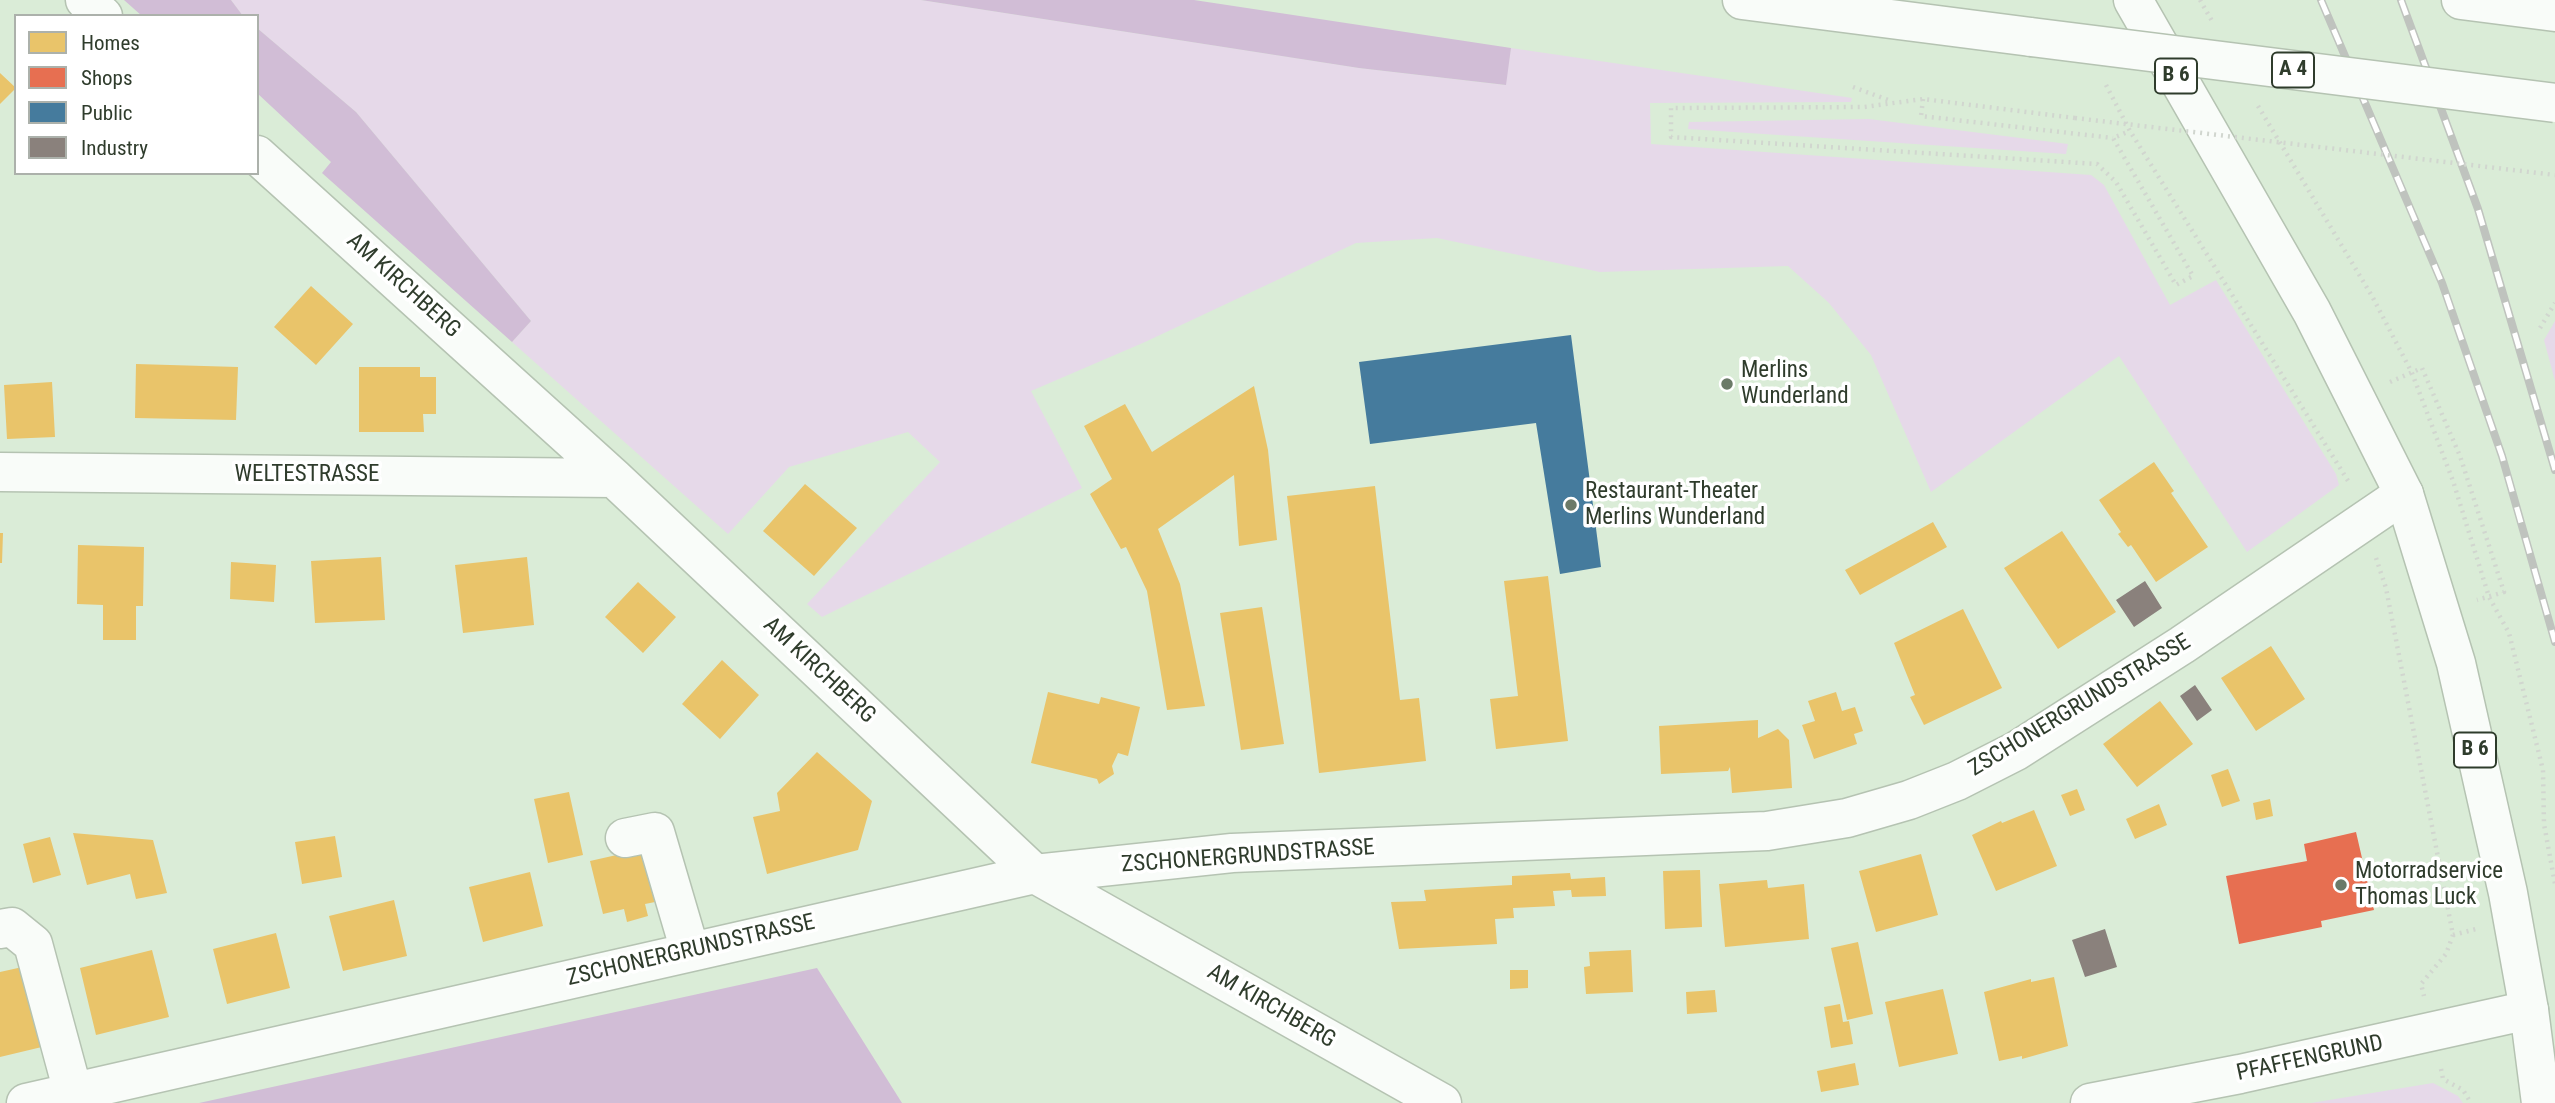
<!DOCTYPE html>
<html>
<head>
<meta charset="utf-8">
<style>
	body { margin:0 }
	#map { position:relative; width:2555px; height:1103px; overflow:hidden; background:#daecd7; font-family:"Roboto Condensed",sans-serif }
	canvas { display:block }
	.legend { position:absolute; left:14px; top:14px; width:245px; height:161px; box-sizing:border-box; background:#fff; border:2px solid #acb1ab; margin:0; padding:9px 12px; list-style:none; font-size:21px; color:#2f3c2c }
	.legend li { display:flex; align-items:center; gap:14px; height:35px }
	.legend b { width:35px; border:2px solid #acb1ab }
</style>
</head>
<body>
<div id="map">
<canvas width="2555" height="1103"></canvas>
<ul class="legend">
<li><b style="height:19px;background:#e9c46a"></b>Homes</li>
<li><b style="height:19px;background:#e76f51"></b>Shops</li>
<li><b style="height:19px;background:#457b9d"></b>Public</li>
<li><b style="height:19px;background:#8a817c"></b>Industry</li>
</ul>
</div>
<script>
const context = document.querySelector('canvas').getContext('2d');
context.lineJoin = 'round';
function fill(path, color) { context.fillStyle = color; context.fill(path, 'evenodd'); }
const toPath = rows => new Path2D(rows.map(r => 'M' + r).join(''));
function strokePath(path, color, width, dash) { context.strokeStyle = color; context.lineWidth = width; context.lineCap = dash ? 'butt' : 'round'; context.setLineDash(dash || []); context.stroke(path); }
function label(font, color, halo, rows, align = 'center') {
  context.font = font + ' "Roboto Condensed",sans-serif'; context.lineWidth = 7; context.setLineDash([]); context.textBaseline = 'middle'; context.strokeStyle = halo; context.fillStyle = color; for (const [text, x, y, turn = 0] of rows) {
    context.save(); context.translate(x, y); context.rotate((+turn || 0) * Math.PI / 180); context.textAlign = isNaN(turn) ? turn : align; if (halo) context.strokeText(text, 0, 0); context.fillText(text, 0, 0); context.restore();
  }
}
fill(toPath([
	[231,0,921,0,1359,68,1505,85,1511,48,1852,98,1851,102,1650,103,1651,144,2091,175,2104,185,2170,305,2216,280,2336,474,2339,485,2247,552,2119,356,1931,492,1871,355,1829,303,1788,266,1600,272,1437,238,1356,243,1145,342,1031,391,1082,488,822,617,807,604,940,462,908,432,789,467,728,534,512,342,531,321,356,112,257,28,257,16,243,16],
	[1869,119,2068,144,2066,154,1688,129,1689,122],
	[2555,321,2555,381,2544,340],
	[2433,1083,2458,1096,2463,1103,2311,1103]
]), '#e6d9e9');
fill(toPath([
	[124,0,231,0,243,16,142,16],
	[921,0,1194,0,1511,48,1506,85,1359,68],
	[257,28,356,112,531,321,512,342,322,173,331,162,257,93],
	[817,968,902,1103,199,1103]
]), '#d1bdd6');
fill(toPath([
	[0,73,16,88,0,104],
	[311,286,353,324,316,365,274,327],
	[136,364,238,367,236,420,135,418],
	[359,367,420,367,420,377,436,377,436,414,423,414,424,432,359,432],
	[52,382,55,437,7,439,4,385],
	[1254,386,1268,450,1277,540,1239,546,1234,475,1158,529,1180,584,1205,706,1167,710,1147,591,1126,547,1121,549,1090,494,1112,479,1084,426,1125,404,1152,452],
	[2154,462,2174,491,2171,493,2208,547,2156,582,2131,545,2128,547,2118,534,2121,532,2099,500],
	[805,484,857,528,814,576,763,531],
	[1375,486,1400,700,1419,698,1426,761,1319,773,1287,496],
	[1933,522,1947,547,1860,595,1845,570],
	[2062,531,2116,612,2058,649,2004,568],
	[0,533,3,533,2,563,0,563],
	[78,545,144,547,143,606,136,606,136,640,103,640,103,605,77,604],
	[381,557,385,620,315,623,311,561],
	[527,557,534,625,463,633,455,565],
	[231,562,276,565,274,602,230,599],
	[1548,576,1568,741,1496,749,1490,699,1518,696,1504,581],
	[638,582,676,617,643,653,605,617],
	[1262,607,1284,744,1241,750,1220,613],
	[1963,609,2002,688,1924,725,1910,697,1915,695,1894,643],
	[2271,646,2305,699,2256,731,2221,678],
	[722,660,759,695,720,739,682,704],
	[1048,692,1099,704,1101,697,1140,707,1128,756,1118,753,1112,766,1114,774,1099,784,1097,779,1031,763],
	[1836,692,1842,711,1855,707,1863,731,1854,734,1857,744,1814,759,1802,725,1815,721,1808,701],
	[2160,701,2193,744,2137,787,2103,744],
	[1758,720,1758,738,1778,729,1789,740,1792,788,1732,793,1730,767,1728,771,1661,774,1659,726],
	[817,752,872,801,858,850,767,874,753,817,780,811,777,793],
	[2228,769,2240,801,2222,807,2211,775],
	[2077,789,2085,810,2070,816,2061,795],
	[569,792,583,855,548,863,534,799],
	[2270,799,2273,816,2256,820,2253,803],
	[2159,804,2167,825,2135,839,2126,819],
	[2034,810,2057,866,1996,891,1972,835,2001,821,2002,823],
	[73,833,153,840,167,893,136,899,130,874,87,885],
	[335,836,342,877,302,884,295,842],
	[50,837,61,875,33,883,23,844],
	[652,847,665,900,645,904,648,916,627,922,624,909,603,914,590,861],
	[1921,854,1938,915,1876,932,1859,871],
	[1700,870,1702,927,1665,929,1663,871],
	[530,872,543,926,483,942,469,887],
	[1570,873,1571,879,1605,877,1606,896,1572,897,1571,890,1553,891,1555,906,1513,908,1514,918,1495,919,1497,944,1399,949,1391,902,1426,901,1424,890,1512,885,1512,876],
	[1767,880,1768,888,1804,884,1809,939,1725,947,1719,884],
	[394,900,407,956,343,971,329,916],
	[276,933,290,988,227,1004,213,949],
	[1858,942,1873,1014,1847,1020,1831,948],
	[152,950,169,1017,96,1035,80,968],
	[1631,950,1633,992,1586,994,1584,967,1590,966,1589,952],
	[27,966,46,1046,0,1057,0,972],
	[1510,970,1528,970,1528,988,1510,989],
	[2054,977,2068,1046,2022,1059,2022,1056,1999,1061,1984,992,2031,979,2031,982],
	[1943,989,1958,1054,1899,1067,1885,1002],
	[1715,990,1717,1012,1687,1014,1686,992],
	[1840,1004,1843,1022,1849,1021,1853,1044,1831,1048,1824,1007],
	[1855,1063,1859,1085,1821,1092,1817,1071]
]), '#e9c46a');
fill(toPath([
	[2356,832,2374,910,2321,921,2322,927,2239,944,2226,876,2307,861,2304,844]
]), '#e76f51');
fill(toPath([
	[1571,335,1601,567,1560,574,1536,423,1370,444,1359,362]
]), '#457b9d');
fill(toPath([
	[2145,581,2162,608,2134,627,2116,600],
	[2195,685,2212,710,2197,721,2180,696],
	[2105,929,2117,967,2085,977,2072,940]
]), '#8a817c');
const minor = toPath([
	[85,0,103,16],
	[257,155,614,478,1035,874,1442,1103],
	[0,472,614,478],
	[625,838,655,832,690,951],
	[0,929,12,927,33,944,73,1092],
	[26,1103,1035,874,1232,853,1767,831,1847,818,1909,800,1957,781,2016,751,2182,645,2404,494],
	[2090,1103,2240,1074,2529,1010]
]);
const major = toPath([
	[2133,0,2312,312,2404,494,2456,663,2508,893,2529,1010,2541,1103]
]);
const highway = toPath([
	[1742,0,2031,37],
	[2461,0,2555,12]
]);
strokePath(minor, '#b5c3b2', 41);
strokePath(major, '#b5c3b2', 41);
strokePath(highway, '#b5c3b2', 41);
strokePath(toPath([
	[2200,0,2212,21],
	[2106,85,2130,131,2350,484],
	[1853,87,1891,101],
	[1923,99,1921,116,2113,138],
	[2258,106,2372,296,2412,373,2453,481,2489,597,2509,633,2543,770,2544,824,2555,884],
	[2075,118,1923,99,1864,107,1671,108,1671,137,2097,164,2116,182,2176,285,2193,276,2113,138,2130,131],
	[2540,328,2555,303],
	[2390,382,2422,368,2460,456,2504,592,2477,600],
	[2376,558,2386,588,2453,935,2446,954,2421,984,2424,996],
	[2453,935,2476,929],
	[2441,1069,2443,1079,2463,1090,2471,1103]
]), '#d1d6cf', 4.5, [2, 5]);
strokePath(minor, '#f9fcf9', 38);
strokePath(major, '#f9fcf9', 38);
strokePath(highway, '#f9fcf9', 38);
const rail = toPath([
	[2321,0,2442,283,2502,456,2555,642],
	[2401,0,2478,209,2555,470]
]);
strokePath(rail, '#bfc3be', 8);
strokePath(rail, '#fff', 5, [16]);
const highwayBridge = toPath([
	[2031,37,2555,103]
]);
strokePath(highwayBridge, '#b5c3b2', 41, []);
strokePath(toPath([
	[2075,118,2555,175]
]), '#d1d6cf', 4.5, [2, 5]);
strokePath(highwayBridge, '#f9fcf9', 38);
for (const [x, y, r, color] of [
	[1727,384,7,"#6b7a68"],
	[1571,505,7,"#6b7a68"],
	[2341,885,7,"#6b7a68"]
]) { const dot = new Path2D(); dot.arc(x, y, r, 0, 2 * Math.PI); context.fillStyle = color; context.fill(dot); strokePath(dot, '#fff', 2.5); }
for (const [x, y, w] of [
	[2293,70,42],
	[2176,76,42],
	[2475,750,42]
]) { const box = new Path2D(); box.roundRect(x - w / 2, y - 17.5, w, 35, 5); context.fillStyle = '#fff'; context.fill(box); strokePath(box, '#2f3c2c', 2); }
label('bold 21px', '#2f3c2c', null, [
	["A 4",2293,70],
	["B 6",2176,76],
	["B 6",2475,750]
]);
label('23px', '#2f3c2c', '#fff', [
	["AM KIRCHBERG",403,286,42],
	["WELTESTRASSE",307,475],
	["AM KIRCHBERG",819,671,43],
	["ZSCHONERGRUNDSTRASSE",2080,706,-31],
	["ZSCHONERGRUNDSTRASSE",1248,857,-4],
	["ZSCHONERGRUNDSTRASSE",691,951,-13],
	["AM KIRCHBERG",1271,1007,30],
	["PFAFFENGRUND",2310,1059,-12]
]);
label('23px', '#2f3c2c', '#fff', [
	["Merlins",1741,371],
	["Wunderland",1741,397],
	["Restaurant-Theater",1585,492],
	["Merlins Wunderland",1585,518],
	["Motorradservice",2355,872],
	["Thomas Luck",2355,898]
], 'left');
</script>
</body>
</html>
